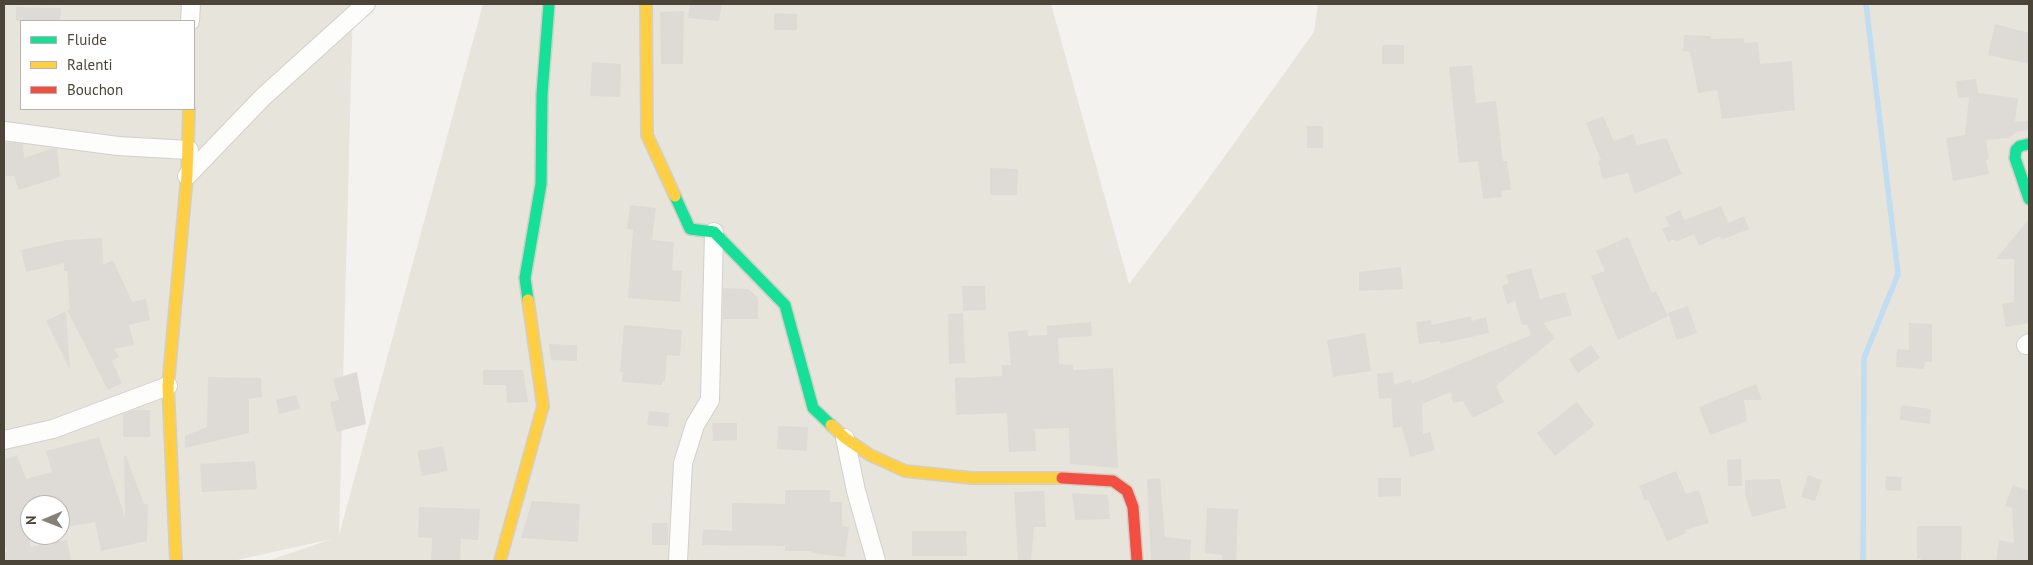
<!DOCTYPE html>
<html>
<head>
<meta charset="utf-8">
<style>
	body { margin:0 }
	#map { position:relative; width:2033px; height:565px; overflow:hidden; background:#f4f2ee; font-family:"PT Sans",sans-serif }
	canvas { display:block }
	.frame { position:absolute; inset:0; border:5px solid #4b4439; pointer-events:none }
	.legend { position:absolute; left:20px; top:20px; width:175px; height:90px; box-sizing:border-box; background:#fff; border:1px solid #b7b4b0; margin:0; padding:6px 9px; list-style:none; font-size:15px; color:#4b4439 }
	.legend li { display:flex; align-items:center; gap:10px; height:25px }
	.legend b { width:25px; border:1px solid #b7b4b0 }
	.north { position:absolute; left:20px; top:495px; width:50px; height:50px; box-sizing:border-box; background:#fff; border:1px solid #b7b4b0; border-radius:50%; rotate:269deg; font-size:14px; font-weight:700; line-height:20px; text-align:center; color:#4b4439 }
	.north::after { content:''; display:block; margin:auto; width:18px; height:22px; background:#868178; clip-path:polygon(50% 0,100% 100%,50% 72%,0 100%) }
</style>
</head>
<body>
<div id="map">
<canvas width="2033" height="565"></canvas>
<div class="frame"></div>
<ul class="legend">
<li><b style="height:6px;background:#16e098"></b>Fluide</li>
<li><b style="height:6px;background:#ffcf43"></b>Ralenti</li>
<li><b style="height:6px;background:#f24e42"></b>Bouchon</li>
</ul>
<div class="north">N</div>
</div>
<script>
const context = document.querySelector('canvas').getContext('2d');
context.lineJoin = 'round';
function fill(path, color) { context.fillStyle = color; context.fill(path, 'evenodd'); }
const toPath = rows => new Path2D(rows.map(r => 'M' + r).join(''));
function strokePath(path, color, width, dash) { context.strokeStyle = color; context.lineWidth = width; context.lineCap = dash ? 'butt' : 'round'; context.setLineDash(dash || []); context.stroke(path); }
fill(toPath([
	[4,4,353,4,339,535,483,4,1051,4,1129,284,1201,189,1314,32,1318,4,2029,4,2029,561,267,561,332,539,233,561,4,561],
	[21,21,194,21,194,109,21,109],
	[30,505,60,505,60,535,30,535]
]), '#e7e4dc');
strokePath(toPath([
	[1863,561,1864,358,1898,274,1866,4]
]), '#c0ddf1', 5.5);
fill(toPath([
	[690,4,722,4,719,21,688,18],
	[16,7,61,8,60,21,16,21],
	[684,11,683,64,661,64,660,12],
	[774,13,797,14,797,30,774,30],
	[1995,24,2029,33,2029,64,1988,55],
	[1684,35,1711,36,1711,39,1744,38,1744,43,1758,42,1760,64,1792,61,1795,110,1722,119,1717,90,1698,93,1690,52,1683,51],
	[1382,45,1404,45,1404,64,1382,64],
	[592,62,621,64,620,97,590,96],
	[1472,65,1476,103,1496,101,1503,161,1507,161,1511,190,1501,191,1502,197,1483,199,1478,161,1459,163,1449,67],
	[1976,79,1978,93,2018,98,2015,122,2029,121,2029,130,2017,132,2008,138,1986,140,1989,159,1986,160,1989,174,1953,181,1946,138,1965,135,1969,97,1958,98,1956,81],
	[1603,116,1614,141,1633,134,1637,145,1666,138,1682,174,1635,194,1628,173,1603,179,1598,161,1601,160,1586,123],
	[1307,126,1323,126,1323,148,1307,148],
	[4,142,23,144,24,158,53,148,57,149,60,177,19,190,14,176,4,176],
	[990,168,1018,169,1017,195,990,195],
	[630,205,656,208,652,240,674,242,672,270,682,271,680,302,628,298,633,230,627,229],
	[1721,206,1728,223,1744,216,1749,229,1721,240,1720,236,1699,246,1694,234,1676,242,1674,239,1668,242,1662,229,1669,226,1665,217,1680,210,1684,220],
	[2029,219,2029,323,2006,327,2002,304,2014,302,2014,259,1996,259],
	[1628,237,1652,293,1656,291,1668,316,1618,340,1591,276,1605,271,1596,251],
	[102,238,103,265,113,260,132,302,146,299,150,320,129,325,134,345,114,349,119,357,112,361,122,383,108,390,67,310,70,309,67,271,64,271,64,263,26,272,21,250,66,240],
	[1401,267,1403,289,1359,291,1359,272],
	[1531,268,1540,299,1565,292,1572,315,1543,323,1555,338,1496,386,1504,402,1473,418,1463,401,1453,403,1451,392,1422,404,1423,434,1430,432,1435,450,1410,457,1402,427,1393,428,1391,398,1379,399,1377,374,1393,372,1394,385,1411,379,1412,384,1531,335,1527,324,1522,325,1515,301,1507,304,1502,286,1509,283,1506,275],
	[962,286,985,286,986,310,963,311],
	[723,288,749,289,758,298,758,319,723,319],
	[1688,306,1697,333,1677,340,1668,313],
	[66,311,70,368,69,368,46,321],
	[963,313,965,363,949,364,948,314],
	[1471,316,1472,321,1486,317,1489,333,1440,344,1440,341,1419,344,1416,322,1431,320,1432,325],
	[1091,322,1092,336,1058,338,1059,364,1073,365,1073,370,1113,368,1118,468,1070,464,1069,428,1035,429,1036,451,1009,452,1007,413,956,415,955,378,1002,376,1002,365,1011,365,1008,332,1028,330,1028,336,1047,335,1047,326],
	[1909,323,1932,324,1932,362,1925,362,1924,369,1896,367,1897,349,1909,350],
	[624,325,682,330,680,356,667,355,665,381,662,381,662,385,622,382,623,372,620,372],
	[1365,333,1371,371,1333,377,1327,340],
	[549,344,577,345,577,361,551,360],
	[1591,345,1600,358,1578,373,1569,359],
	[483,370,523,370,528,402,507,403,506,385,483,385],
	[357,372,366,424,337,432,330,402,339,400,333,379],
	[208,377,261,378,262,397,249,399,249,433,185,448,185,436,207,427],
	[1756,384,1762,400,1744,400,1747,421,1710,435,1699,407],
	[296,395,300,409,279,414,276,400],
	[1577,402,1595,425,1555,456,1537,433],
	[1901,405,1931,409,1930,424,1900,420],
	[134,410,150,410,150,437,123,437,123,414],
	[649,411,669,413,668,427,647,425],
	[712,423,737,423,737,440,713,441],
	[778,426,808,427,807,451,777,449],
	[99,437,125,518,124,456,126,456,144,504,148,504,147,541,101,551,95,522,60,528,60,505,30,505,30,547,67,540,71,560,4,561,4,552,7,552,4,540,4,460,17,455,26,479,52,472,46,451],
	[443,446,448,471,422,476,417,451],
	[1741,459,1742,486,1728,486,1727,460],
	[255,461,257,489,202,492,200,464],
	[1676,471,1686,494,1699,490,1709,523,1685,530,1686,533,1667,541,1648,499,1645,501,1639,486],
	[1808,475,1822,480,1815,501,1801,497],
	[1886,476,1902,477,1901,491,1885,490],
	[1160,478,1165,537,1191,540,1190,561,1151,561,1147,479],
	[1378,478,1401,478,1401,496,1378,497],
	[1780,479,1786,508,1752,517,1745,494,1745,480],
	[2013,485,2029,491,2029,561,1996,561,1999,540,2014,543,2012,508,2005,506],
	[785,490,830,490,830,502,842,502,842,526,849,527,845,557,812,553,812,551,785,551,785,546,702,545,703,529,732,531,732,503,785,504],
	[1044,491,1046,527,1034,527,1031,561,1018,561,1014,492],
	[1072,493,1108,495,1110,519,1075,520],
	[532,501,580,504,578,542,521,538],
	[419,507,480,509,478,540,461,539,460,561,431,561,432,538,418,537],
	[1207,508,1238,509,1236,561,1222,561,1222,555,1205,553],
	[652,523,668,523,668,545,652,545],
	[1917,526,1962,526,1961,561,1920,561,1921,558,1917,558],
	[912,531,966,531,967,556,912,556]
]), '#dedbd6');
const street = toPath([
	[190,21,191,4],
	[4,131,118,146,189,150],
	[187,176,263,97,366,4],
	[2026,345,2029,343],
	[845,438,856,491,876,561],
	[4,440,53,429,168,386],
	[678,561,683,463,695,425,710,400,714,232]
]);
const fast = toPath([
	[2029,144,2020,146,2016,150,2015,158,2029,199],
	[675,196,690,229,714,232,785,305,813,408,831,425],
	[528,300,525,278,541,184,542,94,549,4]
]);
const slow = toPath([
	[646,4,647,135,675,196],
	[831,425,845,438,870,455,905,471,972,478,1062,478],
	[176,561,168,386,187,176,189,109],
	[500,561,543,406,528,300]
]);
const jam = toPath([
	[1062,478,1113,481,1127,491,1133,507,1137,561]
]);
strokePath(street, '#d2d0cb', 20);
strokePath(fast, '#d3cfc5', 14);
strokePath(slow, '#d3cfc5', 14);
strokePath(jam, '#d3cfc5', 14);
strokePath(street, '#fdfdfc', 18);
strokePath(fast, '#16e098', 11);
strokePath(slow, '#ffcf43', 11);
strokePath(jam, '#f24e42', 11);
</script>
</body>
</html>
